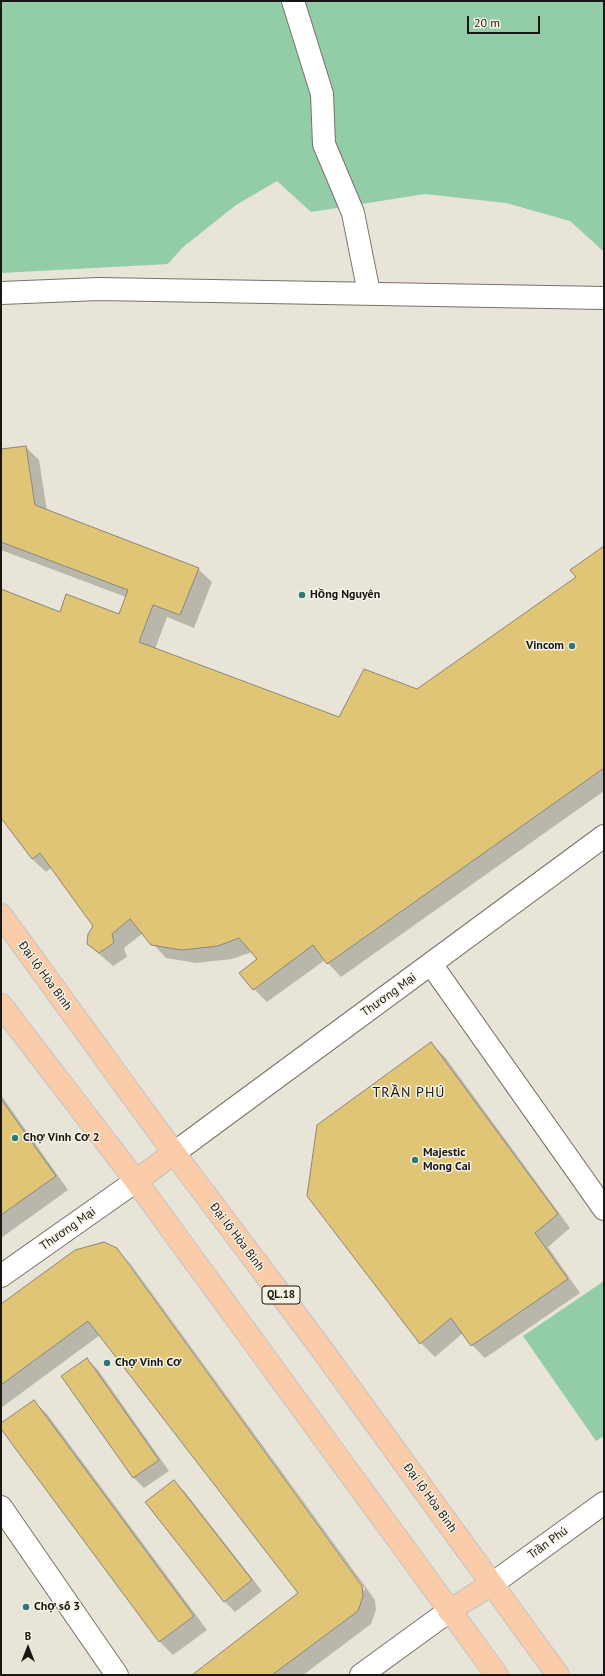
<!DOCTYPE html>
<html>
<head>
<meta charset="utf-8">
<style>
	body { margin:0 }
	#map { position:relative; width:605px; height:1676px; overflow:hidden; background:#e8e4d8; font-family:"PT Sans",sans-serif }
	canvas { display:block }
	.frame { position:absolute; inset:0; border:2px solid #191713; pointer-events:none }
	.north { position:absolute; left:8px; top:1628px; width:40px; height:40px; -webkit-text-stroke:3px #f6f2e5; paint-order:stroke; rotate:0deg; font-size:11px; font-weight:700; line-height:16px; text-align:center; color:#191713 }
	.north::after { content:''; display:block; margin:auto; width:14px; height:18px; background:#191713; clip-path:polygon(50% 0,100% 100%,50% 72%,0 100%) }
	.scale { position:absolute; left:467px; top:16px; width:73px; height:18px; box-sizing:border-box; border:2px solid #191713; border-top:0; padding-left:5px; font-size:12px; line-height:14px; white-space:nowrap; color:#191713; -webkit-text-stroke:3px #f6f2e5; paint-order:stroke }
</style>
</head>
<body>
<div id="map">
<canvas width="605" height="1676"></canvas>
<div class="frame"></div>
<div class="north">B</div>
<div class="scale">20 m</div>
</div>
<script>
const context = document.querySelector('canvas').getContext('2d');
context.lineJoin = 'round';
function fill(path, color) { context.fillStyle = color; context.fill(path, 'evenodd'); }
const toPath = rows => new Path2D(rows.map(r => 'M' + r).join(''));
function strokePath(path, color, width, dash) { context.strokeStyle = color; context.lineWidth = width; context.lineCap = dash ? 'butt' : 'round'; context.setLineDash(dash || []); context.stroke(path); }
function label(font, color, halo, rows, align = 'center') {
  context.font = font + ' "PT Sans",sans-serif'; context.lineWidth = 3; context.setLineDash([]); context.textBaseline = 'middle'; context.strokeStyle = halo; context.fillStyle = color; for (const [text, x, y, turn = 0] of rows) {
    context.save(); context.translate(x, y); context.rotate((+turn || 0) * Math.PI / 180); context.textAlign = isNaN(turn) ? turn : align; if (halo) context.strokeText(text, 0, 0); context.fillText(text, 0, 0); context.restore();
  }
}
fill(toPath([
	[1,1,604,1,604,250,602,250,570,221,506,203,425,194,311,212,277,181,236,205,182,248,168,264,1,273],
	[604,1281,604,1436,596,1441,523,1336]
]), '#92cda8');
fill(toPath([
	[26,447,39,460,47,511,198,569,212,582,194,628,167,617,155,649,339,718,418,690,577,578,604,548,604,791,341,977,325,960,267,1002,254,989,258,959,252,952,232,959,196,963,166,958,143,933,124,948,127,957,113,966,88,944,94,926,52,867,46,872,32,859,1,817,1,590,60,613,120,616,126,597,1,550,1,450],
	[431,1043,445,1057,570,1228,548,1247,580,1293,485,1358,472,1345,463,1333,435,1357,421,1343,308,1196],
	[1,1095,68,1190,1,1238],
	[116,1249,130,1263,375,1600,376,1610,371,1624,303,1675,194,1675,299,1593,100,1335,1,1408,1,1305],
	[123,1258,125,1258,365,1589,364,1591],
	[87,1359,98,1370,169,1471,144,1488,133,1477],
	[33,1401,47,1414,207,1630,173,1655,159,1641,1,1427,1,1425],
	[174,1481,185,1492,262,1591,235,1612,225,1602,147,1502]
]), '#0003');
const building = toPath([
	[26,446,35,505,199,568,180,615,153,605,139,642,339,717,364,669,417,689,576,577,570,570,604,546,604,768,327,964,313,945,253,990,239,973,257,959,239,938,218,946,182,950,151,945,130,919,112,934,114,943,99,953,87,944,88,934,93,926,40,853,32,859,1,818,1,589,60,612,66,594,119,614,128,590,1,542,1,449,26,446],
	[431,1042,558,1214,535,1233,568,1279,471,1346,451,1318,420,1344,307,1196,317,1125,431,1042],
	[1,1099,56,1176,1,1215,1,1099],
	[104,1242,117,1248,362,1586,363,1596,358,1611,272,1675,192,1675,298,1593,88,1321,1,1385,1,1304,75,1250,104,1242],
	[87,1358,159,1460,133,1478,61,1376,87,1358],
	[34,1400,194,1616,159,1642,1,1429,1,1423,34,1400],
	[174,1480,252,1580,224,1602,145,1502,174,1480]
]);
fill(building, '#e0c576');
strokePath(building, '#8a867b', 1);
const minor = toPath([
	[293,1,322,94,324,144,353,213,369,293],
	[1,293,99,289,604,298],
	[431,964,604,1209],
	[174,1153,604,836],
	[1,1276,136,1181],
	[1,1507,117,1675],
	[492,1584,604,1503],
	[361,1675,449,1611]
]);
const highway = toPath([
	[1,915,174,1153,320,1347,558,1675],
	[1,1005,136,1181,497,1675],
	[136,1181,174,1153],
	[449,1611,492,1584]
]);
strokePath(minor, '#777368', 24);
strokePath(highway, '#c3c3c2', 24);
strokePath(minor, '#fff', 22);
strokePath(highway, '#facca9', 22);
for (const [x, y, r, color] of [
	[302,595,4,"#2e787b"],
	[572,646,4,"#2e787b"],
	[15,1138,4,"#2e787b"],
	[415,1160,4,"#2e787b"],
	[107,1363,4,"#2e787b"],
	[26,1607,4,"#2e787b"]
]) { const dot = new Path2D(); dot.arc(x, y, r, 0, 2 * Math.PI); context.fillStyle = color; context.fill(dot); strokePath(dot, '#f6f2e5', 1.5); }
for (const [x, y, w] of [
	[281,1295,38]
]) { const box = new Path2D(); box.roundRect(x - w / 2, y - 9, w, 18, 3); context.fillStyle = '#f6f2e5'; context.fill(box); strokePath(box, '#191713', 1); }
label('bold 11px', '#191713', null, [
	["QL.18",281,1295]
]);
label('bold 12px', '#191713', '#f6f2e5', [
	["Hồng Nguyên",310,595],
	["Vincom",564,646,"right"],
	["Chợ Vinh Cơ 2",23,1138],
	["Majestic",423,1153],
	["Mong Cai",423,1167],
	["Chợ Vinh Cơ",115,1363],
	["Chợ số 3",34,1607]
], 'left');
label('12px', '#191713', '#f6f2e5', [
	["Đại lộ Hòa Bình",45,976,54],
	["Thương Mại",389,995,-36],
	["Thương Mại",68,1229,-35],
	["Đại lộ Hòa Bình",237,1237,53],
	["Đại lộ Hòa Bình",430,1498,54],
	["Trần Phú",548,1543,-36]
]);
context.letterSpacing = '1px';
label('14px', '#191713', '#f6f2e5', [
	["TRẦN PHÚ",409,1093]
]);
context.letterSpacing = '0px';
</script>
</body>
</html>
